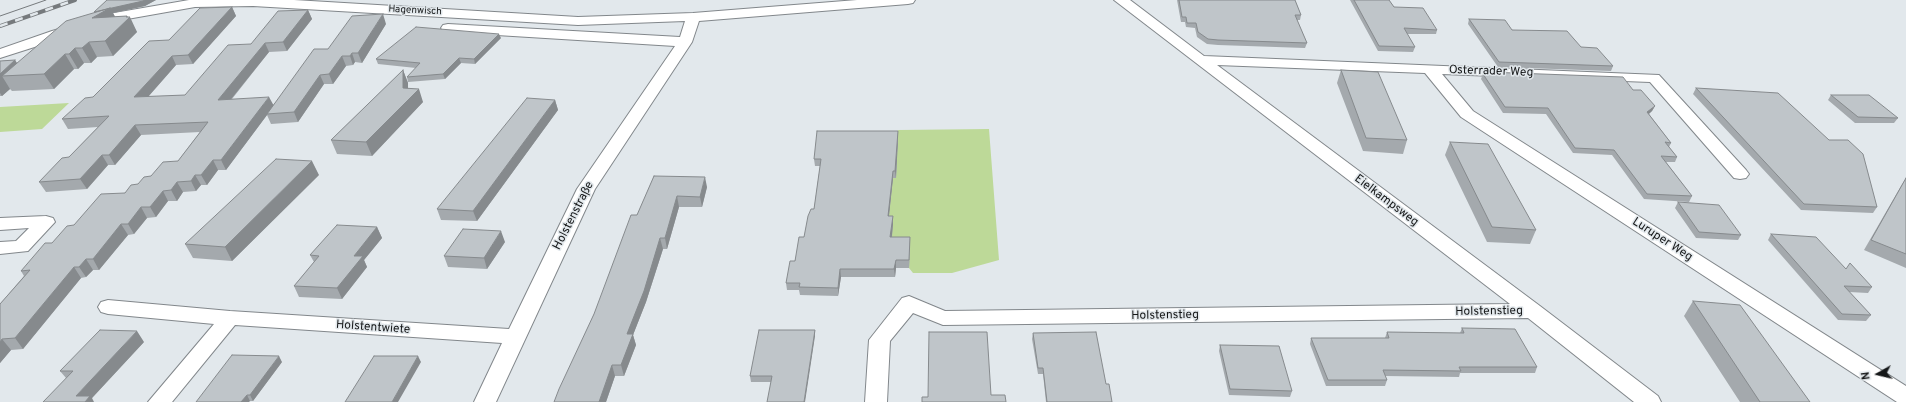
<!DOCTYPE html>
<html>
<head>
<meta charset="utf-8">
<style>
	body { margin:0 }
	#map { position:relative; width:1906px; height:402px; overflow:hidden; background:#e2e8ec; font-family:Overpass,sans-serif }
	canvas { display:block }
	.north { position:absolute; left:1858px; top:354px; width:40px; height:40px; -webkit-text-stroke:3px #e2e8ec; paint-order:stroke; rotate:262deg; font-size:11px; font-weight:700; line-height:16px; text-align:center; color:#151718 }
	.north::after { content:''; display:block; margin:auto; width:14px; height:18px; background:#151718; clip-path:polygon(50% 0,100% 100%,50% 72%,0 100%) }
</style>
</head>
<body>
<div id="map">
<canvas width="1906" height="402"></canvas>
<div class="north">N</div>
</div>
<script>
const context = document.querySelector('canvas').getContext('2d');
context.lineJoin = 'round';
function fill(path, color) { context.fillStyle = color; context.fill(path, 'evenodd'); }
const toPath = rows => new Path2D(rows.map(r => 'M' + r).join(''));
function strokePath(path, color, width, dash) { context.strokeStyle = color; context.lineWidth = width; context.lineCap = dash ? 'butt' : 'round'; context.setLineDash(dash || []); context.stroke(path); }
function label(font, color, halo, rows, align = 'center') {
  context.font = font + ' Overpass,sans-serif'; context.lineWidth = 3; context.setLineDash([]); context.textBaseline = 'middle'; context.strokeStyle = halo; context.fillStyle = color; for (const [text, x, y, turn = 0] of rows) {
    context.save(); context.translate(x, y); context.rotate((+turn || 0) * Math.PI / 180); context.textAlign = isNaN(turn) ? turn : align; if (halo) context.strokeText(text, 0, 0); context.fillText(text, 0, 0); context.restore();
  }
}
fill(toPath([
	[69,103,42,129,0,132,0,107],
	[989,129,999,260,952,273,913,273,909,268,910,244,891,244,888,224,888,178,896,178,898,130]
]), '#bdd998');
const minor = toPath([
	[189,0,294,0,578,17,693,13,857,0,915,0,913,3,908,4,699,21,692,42,595,189,496,402,474,402,502,343,235,325,172,402,148,402,214,324,108,314,101,312,98,307,101,302,108,300,230,311,509,329,577,189,675,46,448,32,443,31,441,28,443,25,448,24,680,37,685,21,578,25,253,6,195,7,116,21,0,58,0,49,52,31,114,13,189,0],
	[1114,0,1130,0,1204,56,1659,75,1746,170,1749,174,1746,178,1740,179,1734,178,1650,82,1442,74,1473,111,1906,386,1906,402,1897,402,1461,117,1425,73,1217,65,1540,306,1658,396,1661,402,1634,402,1528,318,943,325,913,313,890,341,887,402,865,402,869,340,902,298,909,296,945,311,1510,304,1114,0],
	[46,216,53,218,55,222,28,251,0,254,0,242,16,241,29,228,0,230,0,218,46,216]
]);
strokePath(minor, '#82878b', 2);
fill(minor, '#fff');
strokePath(toPath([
	[0,16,46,0]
]), '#767a7d', 1);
const rail = toPath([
	[0,26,75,0]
]);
strokePath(rail, '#767a7d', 4);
strokePath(rail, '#e2e8ec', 2.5, [8]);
fill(toPath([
	[107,0,156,0,145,6,113,13,115,17,127,16,137,32,113,56,97,57,91,63,84,63,78,69,74,69,54,89,12,91,10,89,2,96,0,96,0,61,15,60,17,63,94,13],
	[1177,0,1295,0,1301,15,1300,20,1297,20,1307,43,1305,48,1218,45,1207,44,1197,37,1195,28,1186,27,1185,22,1181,22],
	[1350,0,1389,0,1394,7,1437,30,1436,34,1407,34,1415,47,1413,52,1378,51],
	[232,7,236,16,193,64,176,65,148,97,185,95,251,44,308,10,312,19,287,51,269,52,232,99,273,105,328,49,386,24,362,63,355,62,353,65,346,66,333,84,324,84,298,122,271,124,267,115,226,170,218,170,207,185,201,185,196,191,183,192,177,201,168,201,156,217,147,218,134,234,128,235,99,270,93,270,86,277,81,278,23,349,11,350,0,363,0,304,24,276,21,271,52,243,74,225,151,176,178,161,200,132,141,135,115,165,108,165,87,189,46,192,39,182,69,157,98,127,68,129,62,119,93,97,169,40],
	[1469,19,1581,47,1613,66,1611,71,1498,67,1468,24],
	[501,38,475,64,461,63,445,79,408,82,407,77,416,68,378,64,376,59],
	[403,70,408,83,408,88,423,102,372,156,337,154,331,140],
	[1341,70,1407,140,1403,154,1363,151,1337,83],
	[1483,74,1633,90,1655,106,1652,111,1649,114,1671,143,1669,147,1677,157,1675,162,1666,162,1692,196,1689,202,1644,199,1612,155,1573,153,1546,114,1503,113,1481,79],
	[1696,88,1877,207,1873,213,1801,210,1693,94],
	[1831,95,1898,118,1894,123,1855,123,1828,100],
	[555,100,558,110,477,221,441,220,437,209],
	[898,131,898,138,896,178,893,178,889,216,893,216,893,224,892,237,910,237,909,268,896,268,895,277,841,277,838,296,800,295,799,290,787,290,786,283,804,237,814,209,820,166,815,166,814,159],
	[1450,142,1536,230,1530,244,1487,242,1445,155],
	[319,175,232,261,193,258,185,244],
	[654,176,707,187,702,207,679,207,667,249,663,249,646,302,633,335,636,345,624,376,615,376,606,402,554,402,594,314],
	[1906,178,1906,268,1864,250,1901,186],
	[1678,202,1741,235,1738,240,1696,238,1675,208],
	[377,227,382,238,364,260,367,267,342,299,299,297,294,286,314,262,310,255],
	[1771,234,1846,269,1872,287,1868,293,1849,292,1871,315,1866,321,1838,320,1768,240],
	[505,242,487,269,448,267,444,256],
	[1693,301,1810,402,1740,402,1684,316],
	[1462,328,1537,367,1535,373,1460,373,1459,377,1385,376,1387,380,1385,386,1326,386,1310,344,1311,338,1385,338,1387,332,1460,333],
	[815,330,815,336,771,382,751,382,750,376],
	[1033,333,1106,384,1112,402,1046,402,1043,374,1038,374,1032,339],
	[144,342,92,398,66,378,60,371],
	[1220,345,1292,391,1290,397,1229,395,1219,351],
	[282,362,253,401,196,402]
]), '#a4a9ad');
fill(toPath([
	[145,0,156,0,145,6,113,13,118,22,92,18,96,16,94,12],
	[232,7,236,16,193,64,188,55],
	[308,10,312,19,287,51,283,42],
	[383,14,386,24,362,63,358,53],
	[127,16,129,18,130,17,137,32,113,56,105,41],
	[499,34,501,38,475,64,474,59],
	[89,42,97,57,91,63,82,48],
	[265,43,269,52,223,109,218,100],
	[75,48,84,63,78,69,69,54],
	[352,53,355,62,353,65,350,56],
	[65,54,74,69,54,89,44,74],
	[172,56,176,65,139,107,134,97],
	[342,56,346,66,333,84,329,74],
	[459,58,461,63,445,79,443,74],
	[15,60,24,75,2,76,10,89,2,96,0,93,0,74],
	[403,70,408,83,408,100,419,89,423,102,372,156,366,142,403,88],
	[320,75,324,84,298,122,294,112],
	[269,97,274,106,267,114,267,115,226,170,221,160],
	[555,100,558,110,477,221,473,211],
	[1655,106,1652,111,1645,117,1647,112],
	[135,125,141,135,115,165,109,155],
	[898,131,898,138,896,178,895,171],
	[102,155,108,165,87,189,80,179],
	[213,160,218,170,207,185,201,175],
	[312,161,319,175,232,261,225,247],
	[893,171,893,178,888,224,888,216],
	[195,175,201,185,196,191,191,181],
	[705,177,707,187,702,207,700,197],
	[177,182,183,192,177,201,171,190],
	[163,191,168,201,156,217,150,207],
	[677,196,679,207,667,249,665,238],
	[141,207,147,218,134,234,128,224],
	[893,216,893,224,891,244,890,237],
	[121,224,128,235,99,270,93,259],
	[377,227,382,238,364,260,367,267,342,299,337,288,354,256],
	[501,231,505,242,487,269,484,258],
	[910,237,910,244,909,268,909,260],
	[660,238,663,249,646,302,633,335,636,345,624,376,621,365,627,334],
	[86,259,93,270,86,277,79,267],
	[896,260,896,268,895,277,894,269],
	[74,267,81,278,23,349,15,338],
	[840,269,841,277,838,296,838,288],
	[815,330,815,336,805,402,804,402],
	[137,331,144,342,92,398,94,402,80,402,76,396],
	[2,339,11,350,0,363,0,342],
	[279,356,282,362,253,401,250,395],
	[418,356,421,362,398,402,392,402],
	[612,365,615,376,606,402,599,402],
	[247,395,250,401,249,402,241,402]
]), '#868a8d');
const building = toPath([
	[107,0,145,0,143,1,94,12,107,0],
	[1179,0,1295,0,1301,15,1295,15,1307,43,1218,40,1208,39,1198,32,1196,23,1187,23,1186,17,1182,17,1179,0],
	[1354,0,1389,0,1394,7,1423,8,1437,30,1404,28,1415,47,1379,46,1354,0],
	[232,7,188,55,172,56,134,97,185,95,228,45,251,44,278,11,308,10,283,42,265,43,218,100,269,97,221,160,213,160,201,175,195,175,191,181,177,182,171,190,163,191,150,207,141,207,128,224,121,224,93,259,86,259,79,267,74,267,15,338,2,339,0,342,0,304,30,270,21,271,45,243,52,243,67,226,74,225,101,194,125,193,131,185,138,184,144,177,151,176,163,162,178,161,208,122,135,125,109,155,102,155,80,179,39,182,62,158,69,157,109,116,62,119,85,98,93,97,149,41,169,40,200,8,232,7],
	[110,8,92,18,127,16,126,17,130,17,105,41,89,42,82,48,75,48,69,54,65,54,44,74,2,76,66,21,110,8],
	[383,14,358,53,352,53,350,56,342,56,329,74,320,75,294,112,267,114,314,49,328,49,352,16,383,14],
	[1469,19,1505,20,1512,30,1567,31,1581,47,1597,48,1613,66,1499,62,1469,19],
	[416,27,499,34,474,59,459,58,443,74,407,77,420,63,376,59,416,27],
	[15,60,0,74,0,61,15,60],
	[403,70,403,88,419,89,366,142,331,140,403,70],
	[1341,70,1378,72,1407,140,1366,138,1341,70],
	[1487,72,1623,77,1633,90,1641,90,1655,106,1647,112,1671,143,1665,142,1677,157,1661,156,1692,196,1647,194,1614,150,1575,148,1548,108,1505,107,1483,74,1487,72],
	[1696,88,1778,93,1829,140,1848,140,1863,154,1877,207,1804,204,1696,88],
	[1831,95,1869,95,1898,118,1858,117,1831,95],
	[527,98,555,100,473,211,437,209,527,98],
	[817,131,898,131,895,171,893,171,888,216,893,216,890,237,910,237,909,260,896,260,894,269,840,269,838,288,799,287,800,283,786,283,790,261,795,261,799,237,804,237,808,216,811,209,814,209,821,159,814,159,817,131],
	[1450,142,1488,144,1536,230,1492,227,1450,142],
	[276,159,312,161,225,247,185,244,276,159],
	[654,176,705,177,700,197,677,196,665,238,660,238,644,291,627,334,633,334,621,365,612,365,599,402,554,402,559,389,594,314,631,215,637,215,654,176],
	[1906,178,1906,254,1871,240,1906,178],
	[1678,202,1719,205,1741,235,1699,232,1678,202],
	[337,225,377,227,354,256,363,256,337,288,294,286,319,256,310,255,337,225],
	[463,229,501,231,484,258,444,256,463,229],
	[1771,234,1816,237,1846,269,1850,263,1872,287,1844,286,1871,315,1842,314,1771,234],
	[1693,301,1740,305,1810,402,1760,402,1693,301],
	[1462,328,1515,329,1537,367,1459,367,1461,371,1383,370,1387,380,1328,380,1311,338,1389,338,1387,332,1464,333,1462,328],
	[100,330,137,331,76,396,90,396,85,402,43,402,73,371,60,371,100,330],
	[759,330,815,330,804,402,767,402,772,376,750,376,759,330],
	[929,332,987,332,991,395,1005,395,1006,402,922,402,922,397,928,397,929,332],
	[1096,332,1106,384,1109,384,1112,402,1047,402,1043,368,1038,368,1033,333,1096,332],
	[1220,345,1279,346,1292,391,1230,389,1220,345],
	[232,355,279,356,250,395,247,395,241,402,196,402,232,355],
	[374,356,418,356,392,402,345,402,374,356]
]);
fill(building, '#bfc5c9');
strokePath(building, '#868a8d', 1);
label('10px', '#151718', '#e2e8ec', [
	["Hagenwisch",415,11,3]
]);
label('12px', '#151718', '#e2e8ec', [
	["Osterrader Weg",1491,72,2],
	["Eielkampsweg",1386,201,37],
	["Holstenstraße",574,216,-63],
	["Luruper Weg",1662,240,33],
	["Holstenstieg",1489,312,-1],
	["Holstenstieg",1165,316,-1],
	["Holstentwiete",373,328,4]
]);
</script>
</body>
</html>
